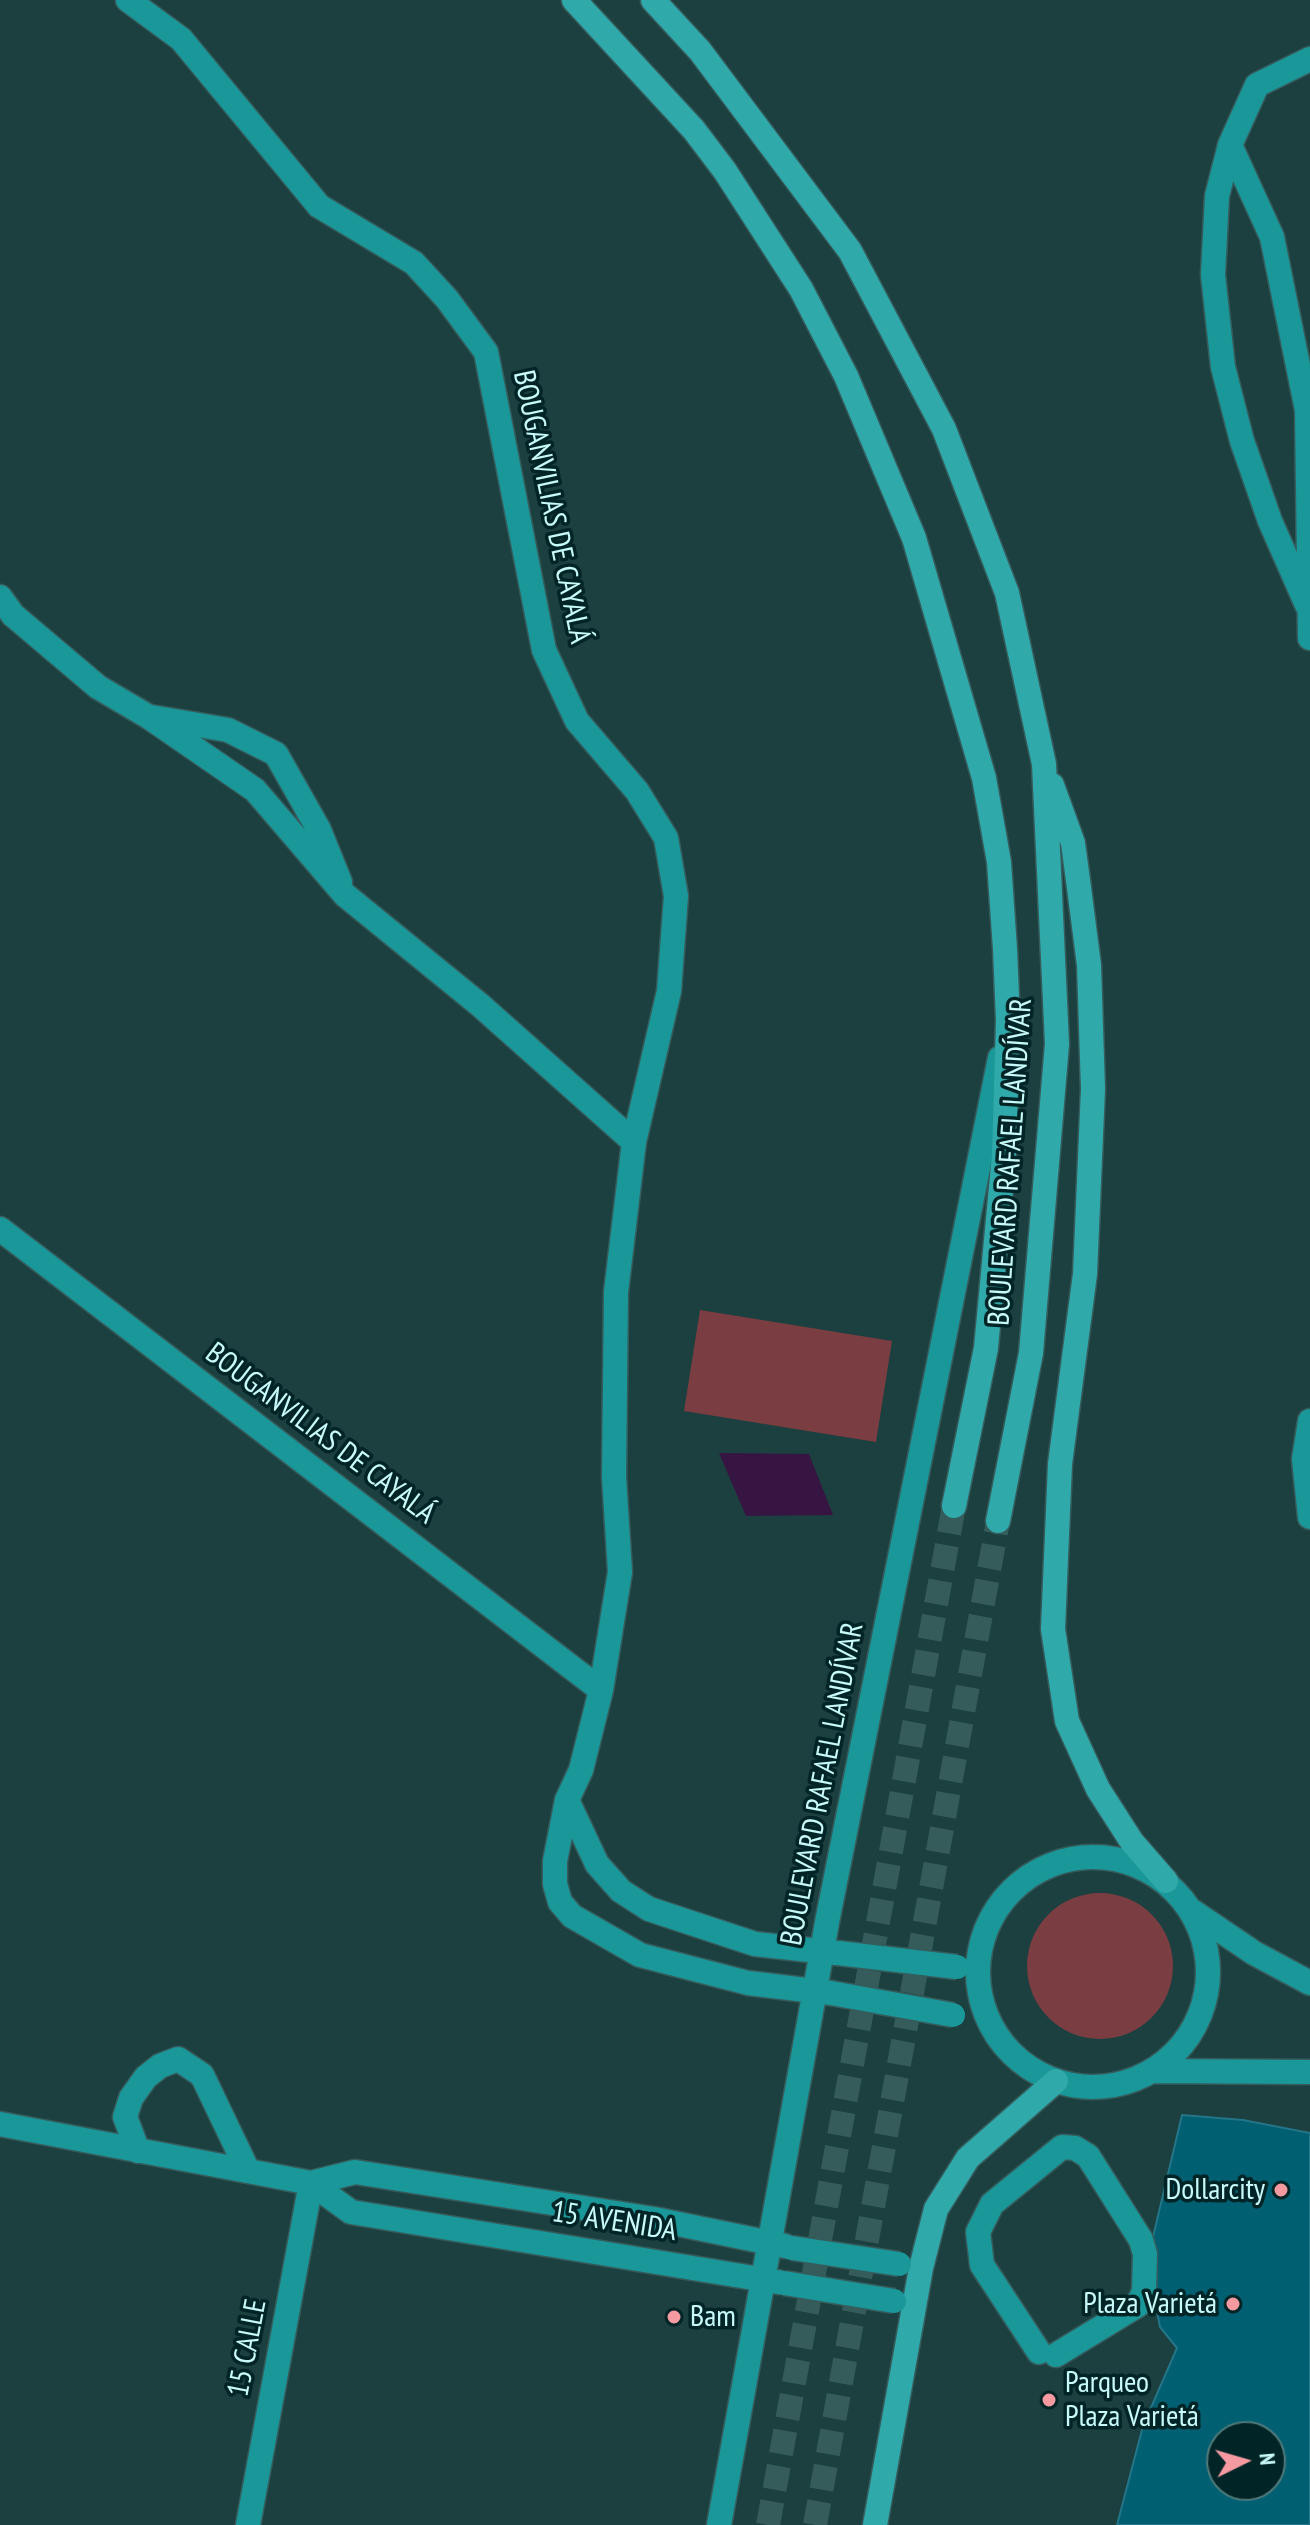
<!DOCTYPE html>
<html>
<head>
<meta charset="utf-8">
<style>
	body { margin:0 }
	#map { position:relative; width:1310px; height:2525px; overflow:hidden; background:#1c3f3f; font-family:"PT Sans Narrow",sans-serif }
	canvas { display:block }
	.north { position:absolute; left:1206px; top:2421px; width:80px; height:80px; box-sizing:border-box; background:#012526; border:2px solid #517a7b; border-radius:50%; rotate:85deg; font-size:22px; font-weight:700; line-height:32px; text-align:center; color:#c9fafa }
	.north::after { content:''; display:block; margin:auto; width:28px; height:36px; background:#f49aa0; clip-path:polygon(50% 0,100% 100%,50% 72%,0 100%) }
</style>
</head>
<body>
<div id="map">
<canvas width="1310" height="2525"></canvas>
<div class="north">N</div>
</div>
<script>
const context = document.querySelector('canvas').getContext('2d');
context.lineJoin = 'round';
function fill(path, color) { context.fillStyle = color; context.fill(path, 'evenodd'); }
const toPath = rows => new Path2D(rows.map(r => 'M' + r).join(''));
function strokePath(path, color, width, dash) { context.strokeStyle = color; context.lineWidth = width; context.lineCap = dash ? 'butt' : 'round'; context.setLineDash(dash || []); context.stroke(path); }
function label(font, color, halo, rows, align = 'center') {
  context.font = font + ' "PT Sans Narrow",sans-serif'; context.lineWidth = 7; context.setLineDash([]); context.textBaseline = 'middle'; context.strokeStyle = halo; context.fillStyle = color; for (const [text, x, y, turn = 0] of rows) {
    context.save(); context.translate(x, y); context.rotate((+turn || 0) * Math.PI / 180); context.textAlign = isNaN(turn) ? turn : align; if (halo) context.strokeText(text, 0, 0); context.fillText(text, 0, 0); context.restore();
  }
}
fill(toPath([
	[700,1310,892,1341,876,1442,684,1411],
	'1027 1966a73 73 0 1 1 146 0a73 73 0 1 1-146 0Z'
]), '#7a3e42');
fill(toPath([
	[719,1453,809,1454,833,1515,746,1516]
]), '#371543');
const building = toPath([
	[1182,2115,1243,2120,1310,2133,1310,2525,1117,2525,1143,2426,1177,2348,1160,2327,1151,2281,1153,2237,1182,2115],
	[1222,2437,1270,2437,1270,2485,1222,2485,1222,2437]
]);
fill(building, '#005f71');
strokePath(building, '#247587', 2);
strokePath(toPath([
	[768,2525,954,1506],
	[815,2525,998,1521]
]), '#365b5b', 24, [24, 12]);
const minor = toPath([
	[128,0,181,39,319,206,414,263,447,299,486,352,544,650,577,721,637,791,666,838,676,896,669,991,634,1142,616,1292,614,1477,620,1572,601,1690,581,1770,567,1800,555,1861,555,1884,560,1902,572,1916,640,1955,748,1983,831,1993],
	[1230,145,1272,237,1307,410,1310,638],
	[0,597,13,615,98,687,149,717,255,790,345,895,480,1005,634,1142],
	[1307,605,1270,521,1242,441,1223,367,1213,275,1217,196,1230,145,1257,85,1310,59],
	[151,717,228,730,276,754,319,830,340,882],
	[0,1229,601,1690],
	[1310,1421,1304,1459,1310,1517],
	[567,1800,597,1864,621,1891,649,1909,755,1944,837,1953],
	'978 1972a115 115 0 1 1 230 0a115 115 0 1 1-230 0Z',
	[1192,1911,1254,1953,1310,1983],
	[1153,2071,1310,2072],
	[0,2124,311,2183,351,2212,778,2282],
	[138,2151,125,2117,131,2098,146,2077,160,2066,178,2059,202,2075,248,2171],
	[311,2183,355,2172,654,2219,785,2246],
	[1039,2352,982,2265,978,2232,992,2204,1062,2147,1075,2148,1088,2156,1141,2240,1145,2254,1144,2291,1138,2305,1056,2355],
	[248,2525,311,2183],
	[719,2525,828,1917,1000,1058]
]);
const major = toPath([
	[574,0,694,130,725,171,801,289,846,376,914,538,984,778,999,862,1005,949,1008,1020,1004,1155,986,1348,954,1506],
	[653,0,700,51,850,251,944,429,1007,593,1044,764,1057,1044,1031,1353,998,1521],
	[1052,785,1073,843,1078,880,1089,965,1093,1089,1085,1274,1060,1464,1053,1629,1067,1721,1098,1789,1132,1842,1166,1881],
	[875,2525,921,2268,936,2209,968,2158,1056,2081]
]);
strokePath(minor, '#355c5d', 27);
strokePath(major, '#355c5d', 27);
strokePath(minor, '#1a9799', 24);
strokePath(major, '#30a9aa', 24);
const minorBridge = toPath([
	[838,1953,957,1967],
	[831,1993,953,2015],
	[792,2248,899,2264],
	[784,2283,894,2301]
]);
strokePath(minorBridge, '#355c5d', 27, []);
strokePath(minorBridge, '#1a9799', 24);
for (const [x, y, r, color] of [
	[1281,2190,8,"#f49aa0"],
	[1233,2304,8,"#f49aa0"],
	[674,2317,8,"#f49aa0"],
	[1049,2400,8,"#f49aa0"]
]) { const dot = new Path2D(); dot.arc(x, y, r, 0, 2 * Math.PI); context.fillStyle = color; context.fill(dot); strokePath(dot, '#012526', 3); }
label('30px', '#c9fafa', '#012526', [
	["BOUGANVILIAS DE CAYALÁ",551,507,78],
	["BOULEVARD RAFAEL LANDÍVAR",1011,1162,-86],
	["BOUGANVILIAS DE CAYALÁ",320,1434,37],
	["BOULEVARD RAFAEL LANDÍVAR",823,1784,-79],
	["15 AVENIDA",614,2222,9],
	["15 CALLE",248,2348,-79]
]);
label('30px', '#c9fafa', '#012526', [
	["Dollarcity",1265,2190],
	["Plaza Varietá",1217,2304],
	["Bam",690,2317,"left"],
	["Parqueo",1065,2383,"left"],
	["Plaza Varietá",1065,2417,"left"]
], 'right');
</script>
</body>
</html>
